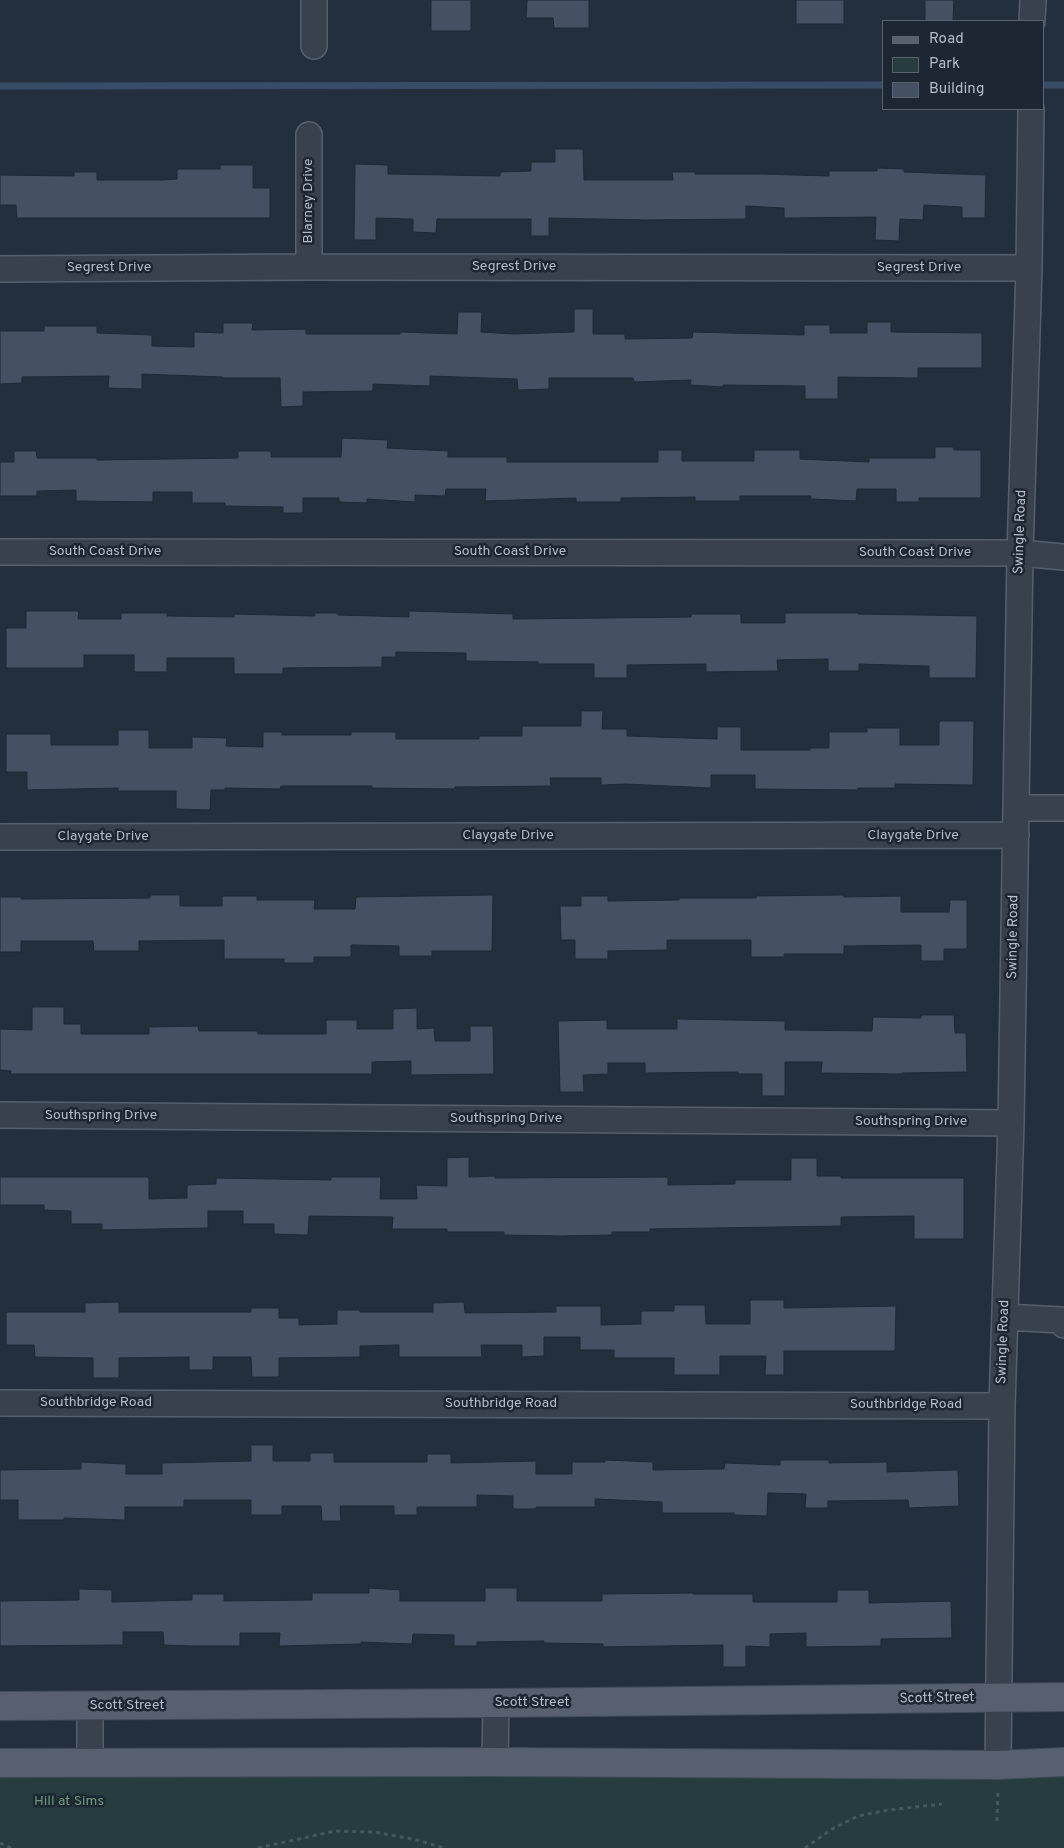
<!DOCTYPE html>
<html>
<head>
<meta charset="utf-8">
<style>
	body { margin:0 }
	#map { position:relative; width:1064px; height:1848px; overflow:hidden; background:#242f3e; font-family:Overpass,sans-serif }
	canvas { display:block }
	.legend { position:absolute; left:882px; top:20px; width:162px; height:90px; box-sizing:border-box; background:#1d2633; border:1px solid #59626f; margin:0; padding:6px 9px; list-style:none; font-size:15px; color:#b4bcc9 }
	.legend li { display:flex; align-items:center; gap:10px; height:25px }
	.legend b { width:25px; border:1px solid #59626f }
</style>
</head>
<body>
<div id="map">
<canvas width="1064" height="1848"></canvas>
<ul class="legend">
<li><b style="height:6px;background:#56606e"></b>Road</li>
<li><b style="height:14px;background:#263c3f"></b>Park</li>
<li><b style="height:14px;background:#455162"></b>Building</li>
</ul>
</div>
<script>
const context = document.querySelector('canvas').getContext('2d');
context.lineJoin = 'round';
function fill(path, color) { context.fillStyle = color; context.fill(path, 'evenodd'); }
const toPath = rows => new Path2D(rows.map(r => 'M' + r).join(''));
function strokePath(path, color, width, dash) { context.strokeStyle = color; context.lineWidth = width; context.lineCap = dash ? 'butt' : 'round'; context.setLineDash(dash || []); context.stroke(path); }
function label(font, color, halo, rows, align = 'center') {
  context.font = font + ' Overpass,sans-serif'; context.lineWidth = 5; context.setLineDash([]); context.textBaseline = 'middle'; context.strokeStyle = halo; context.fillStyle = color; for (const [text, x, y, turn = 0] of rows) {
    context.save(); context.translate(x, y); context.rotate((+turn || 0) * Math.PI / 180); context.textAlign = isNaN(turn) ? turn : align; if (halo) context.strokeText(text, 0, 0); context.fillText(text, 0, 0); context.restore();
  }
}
fill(toPath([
	[0,1755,1064,1771,1064,1848,0,1848]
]), '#263c3f');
strokePath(toPath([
	[1043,85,1064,85],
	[0,86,883,85]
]), '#394c67', 7);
const building = toPath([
	[431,0,471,0,471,31,431,31,431,0],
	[527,0,589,0,589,28,554,28,553,18,526,18,527,0],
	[796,0,844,0,844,24,796,24,796,0],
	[925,0,954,0,953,21,925,21,925,0],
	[555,149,583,149,584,180,673,180,672,172,695,172,695,174,759,174,829,176,829,171,877,171,877,168,904,169,904,172,986,175,985,218,962,218,962,207,924,205,923,220,900,219,899,241,875,240,876,217,784,218,784,208,746,206,746,219,646,220,549,218,549,236,531,236,531,219,437,219,436,233,413,232,413,219,376,218,376,240,354,240,355,164,388,165,388,174,500,176,500,172,531,171,531,162,555,162,555,149],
	[220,165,253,165,253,188,270,188,270,218,17,218,16,205,0,205,0,175,74,176,74,172,97,172,97,180,162,180,177,179,177,169,220,169,220,165],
	[574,309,593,309,593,334,625,334,625,339,692,338,693,332,804,335,804,325,830,325,830,333,867,333,867,322,891,322,891,332,982,333,982,368,918,368,918,378,838,377,838,399,805,399,805,386,723,385,723,387,690,385,691,380,634,382,633,378,549,378,549,389,518,390,517,379,430,376,430,386,373,384,373,391,303,392,303,406,281,407,280,378,223,378,223,377,142,374,142,389,108,388,109,376,22,377,22,383,0,384,0,331,44,331,44,326,97,326,97,333,152,335,152,346,194,347,194,332,223,333,223,323,253,323,252,330,306,329,306,334,400,334,400,332,457,334,458,312,482,312,481,332,513,334,574,332,574,309],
	[342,438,388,440,387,448,448,451,448,457,507,457,507,462,658,462,658,450,682,450,682,461,754,461,754,450,800,450,800,459,869,462,869,458,935,458,935,447,954,447,954,450,981,450,981,498,919,498,919,502,896,502,896,489,857,489,856,501,811,499,811,496,740,496,740,501,695,501,695,497,621,498,621,502,576,502,576,498,485,501,486,489,446,489,445,496,415,495,415,502,367,499,367,503,339,502,339,498,303,498,303,513,283,513,283,507,225,506,225,503,192,503,192,492,153,492,153,502,76,501,76,490,37,491,37,496,0,496,0,462,14,462,14,451,36,451,37,458,97,458,97,460,238,458,238,451,271,451,271,457,341,457,342,438],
	[26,611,79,611,78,619,121,619,121,613,167,613,167,616,234,617,234,614,315,616,315,613,338,613,338,615,409,617,409,611,513,614,513,619,691,617,691,614,741,614,741,623,785,623,785,613,858,613,858,614,977,616,976,678,929,678,929,666,859,664,859,671,828,671,828,659,777,660,778,671,706,672,706,664,627,665,627,678,594,678,594,664,538,664,538,662,466,661,466,653,396,652,396,657,382,657,382,667,283,668,283,674,234,674,234,658,167,658,167,672,134,672,134,655,84,655,84,668,6,668,6,628,26,628,26,611],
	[581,711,603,711,602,729,627,729,627,736,717,739,717,727,741,727,741,750,810,750,810,748,829,748,829,732,867,732,867,728,900,728,900,745,939,745,939,721,974,721,973,785,895,784,895,788,858,788,858,790,755,789,755,775,711,775,711,788,626,784,601,785,601,778,550,778,551,786,455,787,455,789,372,788,372,786,281,786,280,789,225,788,225,790,211,790,210,810,176,809,176,791,118,791,118,788,27,790,27,772,6,772,6,734,51,734,51,745,118,745,118,730,149,730,149,748,192,748,192,737,227,738,226,746,263,747,263,732,282,732,282,735,351,735,351,732,396,732,396,739,479,739,479,736,522,736,522,726,581,726,581,711],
	[150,895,180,895,180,906,222,906,222,896,257,896,257,900,315,900,314,909,355,909,356,897,493,895,492,951,432,951,432,956,399,956,399,946,351,945,351,957,314,957,314,963,284,963,284,959,224,959,224,940,139,941,139,951,94,951,93,941,21,941,21,952,0,952,0,897,21,897,21,899,150,898,150,895],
	[844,895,844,897,901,896,901,912,949,912,950,900,967,900,967,949,944,949,944,961,921,961,921,945,844,946,844,954,784,954,784,957,751,957,751,940,667,940,667,950,608,951,608,959,575,959,575,940,561,940,560,906,581,906,581,896,608,896,608,901,679,900,679,898,756,898,756,896,844,895],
	[32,1007,64,1007,64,1024,81,1024,81,1034,149,1034,149,1027,198,1026,199,1031,258,1031,258,1034,326,1034,326,1020,357,1020,357,1029,393,1029,393,1009,417,1008,417,1029,434,1028,435,1041,470,1041,470,1026,493,1026,494,1074,411,1075,411,1061,372,1062,372,1074,10,1074,11,1071,0,1070,0,1029,32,1030,32,1007],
	[921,1015,954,1015,955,1033,966,1033,967,1072,902,1073,902,1074,821,1073,822,1062,785,1062,785,1096,762,1096,762,1074,738,1074,738,1072,645,1073,645,1063,608,1063,608,1074,583,1075,584,1092,560,1092,558,1021,607,1020,607,1029,677,1029,677,1019,785,1021,785,1030,872,1031,873,1017,921,1018,921,1015],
	[469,1157,469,1177,495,1176,495,1178,668,1177,668,1185,735,1184,735,1180,791,1180,791,1158,817,1158,817,1176,841,1176,841,1178,964,1178,964,1239,914,1239,914,1216,841,1217,841,1226,650,1229,650,1232,612,1232,612,1235,561,1236,504,1235,504,1232,447,1232,447,1229,392,1229,393,1217,309,1216,308,1235,274,1234,274,1224,243,1224,243,1211,208,1211,208,1228,102,1230,102,1224,71,1224,71,1211,44,1210,44,1205,0,1205,0,1177,149,1177,149,1199,187,1198,187,1185,216,1184,216,1178,331,1180,331,1177,381,1177,380,1199,417,1199,416,1185,447,1186,447,1158,469,1157],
	[750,1300,784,1300,784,1308,896,1306,895,1351,784,1351,784,1375,765,1375,766,1356,720,1356,720,1375,674,1375,674,1358,614,1358,614,1350,580,1350,580,1337,544,1337,544,1356,522,1357,522,1345,481,1345,482,1357,399,1357,399,1345,360,1346,360,1357,279,1358,279,1377,252,1377,251,1357,213,1357,213,1370,189,1370,189,1357,119,1358,119,1378,93,1378,93,1358,35,1357,34,1345,6,1345,6,1312,85,1312,85,1303,119,1302,119,1312,251,1312,251,1308,279,1308,279,1318,299,1318,299,1325,337,1324,337,1310,360,1310,360,1312,433,1312,433,1303,464,1302,465,1313,556,1312,556,1306,601,1306,601,1325,641,1324,641,1311,674,1311,674,1305,705,1305,706,1324,750,1324,750,1300],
	[251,1445,273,1445,273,1461,310,1461,310,1453,334,1453,334,1462,427,1462,427,1454,451,1454,451,1463,536,1461,536,1474,572,1474,572,1462,605,1462,605,1460,653,1462,653,1470,724,1469,725,1463,780,1465,780,1460,829,1460,829,1463,887,1462,887,1472,958,1470,959,1506,909,1508,908,1500,828,1501,828,1508,805,1508,806,1494,768,1493,767,1516,734,1515,734,1513,662,1513,662,1502,595,1499,595,1507,536,1507,536,1509,513,1509,513,1496,477,1495,477,1507,417,1507,417,1515,394,1515,394,1506,340,1506,341,1521,322,1521,321,1506,282,1506,282,1515,251,1515,251,1500,184,1500,184,1507,125,1507,125,1520,64,1518,64,1520,18,1520,18,1500,0,1500,0,1470,81,1469,81,1462,126,1464,126,1474,162,1474,162,1463,251,1461,251,1445],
	[369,1588,400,1590,400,1601,485,1601,485,1588,517,1588,517,1601,602,1601,602,1594,693,1593,693,1594,753,1594,753,1602,837,1602,837,1590,869,1590,869,1603,951,1601,952,1638,881,1639,881,1646,806,1647,806,1633,770,1634,770,1647,746,1646,746,1667,723,1667,723,1645,603,1647,603,1644,544,1643,544,1641,477,1642,477,1646,454,1646,454,1635,413,1634,412,1644,361,1642,361,1644,279,1646,280,1633,240,1633,240,1646,193,1646,164,1645,163,1632,123,1632,123,1645,0,1646,0,1601,79,1600,79,1589,112,1590,112,1602,192,1600,192,1594,224,1594,224,1601,312,1600,312,1593,369,1593,369,1588]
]);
fill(building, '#455162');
strokePath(building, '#1f2835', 1);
const minor = toPath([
	[314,0,314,46],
	[1032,21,1033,0],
	[309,267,309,135],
	[0,269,309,267,1029,268],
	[0,552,1020,553,1064,557],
	[1016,808,1064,808],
	[0,837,1016,835],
	[0,1115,1011,1123],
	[1005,1317,1061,1320,1064,1325],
	[0,1403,1002,1406],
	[495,1762,496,1703],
	[90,1763,90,1706],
	[998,1765,1002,1406,1011,1123,1020,553,1029,268,1031,109]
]);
const major = toPath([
	[0,1706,496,1703,1064,1697],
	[0,1763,495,1762,998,1765,1064,1762]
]);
strokePath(minor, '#565f6c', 28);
strokePath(major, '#414a57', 30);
strokePath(toPath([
	[997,1821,998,1789],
	[0,1843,11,1848],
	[258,1848,335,1831,375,1832,417,1840,444,1848],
	[805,1848,832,1829,858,1816,888,1810,942,1804]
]), '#44595c', 3, [4, 4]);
strokePath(minor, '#38414e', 25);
strokePath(major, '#56606e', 28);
label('14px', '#b4bcc9', '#1d2633', [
	["Blarney Drive",309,201,-90],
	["Segrest Drive",514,267],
	["Segrest Drive",109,268],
	["Segrest Drive",919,268],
	["Swingle Road",1021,532,-88],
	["South Coast Drive",105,552],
	["South Coast Drive",510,552],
	["South Coast Drive",915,553],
	["Claygate Drive",508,836],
	["Claygate Drive",913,836],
	["Claygate Drive",103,837],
	["Swingle Road",1014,937,-89],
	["Southspring Drive",101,1116],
	["Southspring Drive",506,1119],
	["Southspring Drive",911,1122],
	["Swingle Road",1004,1342,-88],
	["Southbridge Road",96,1403],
	["Southbridge Road",501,1404],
	["Southbridge Road",906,1405],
	["Scott Street",937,1699,-1],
	["Scott Street",532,1703],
	["Scott Street",127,1706]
]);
label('14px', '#6b9a76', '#1d2633', [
	["Hill at Sims",69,1802]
]);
</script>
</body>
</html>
